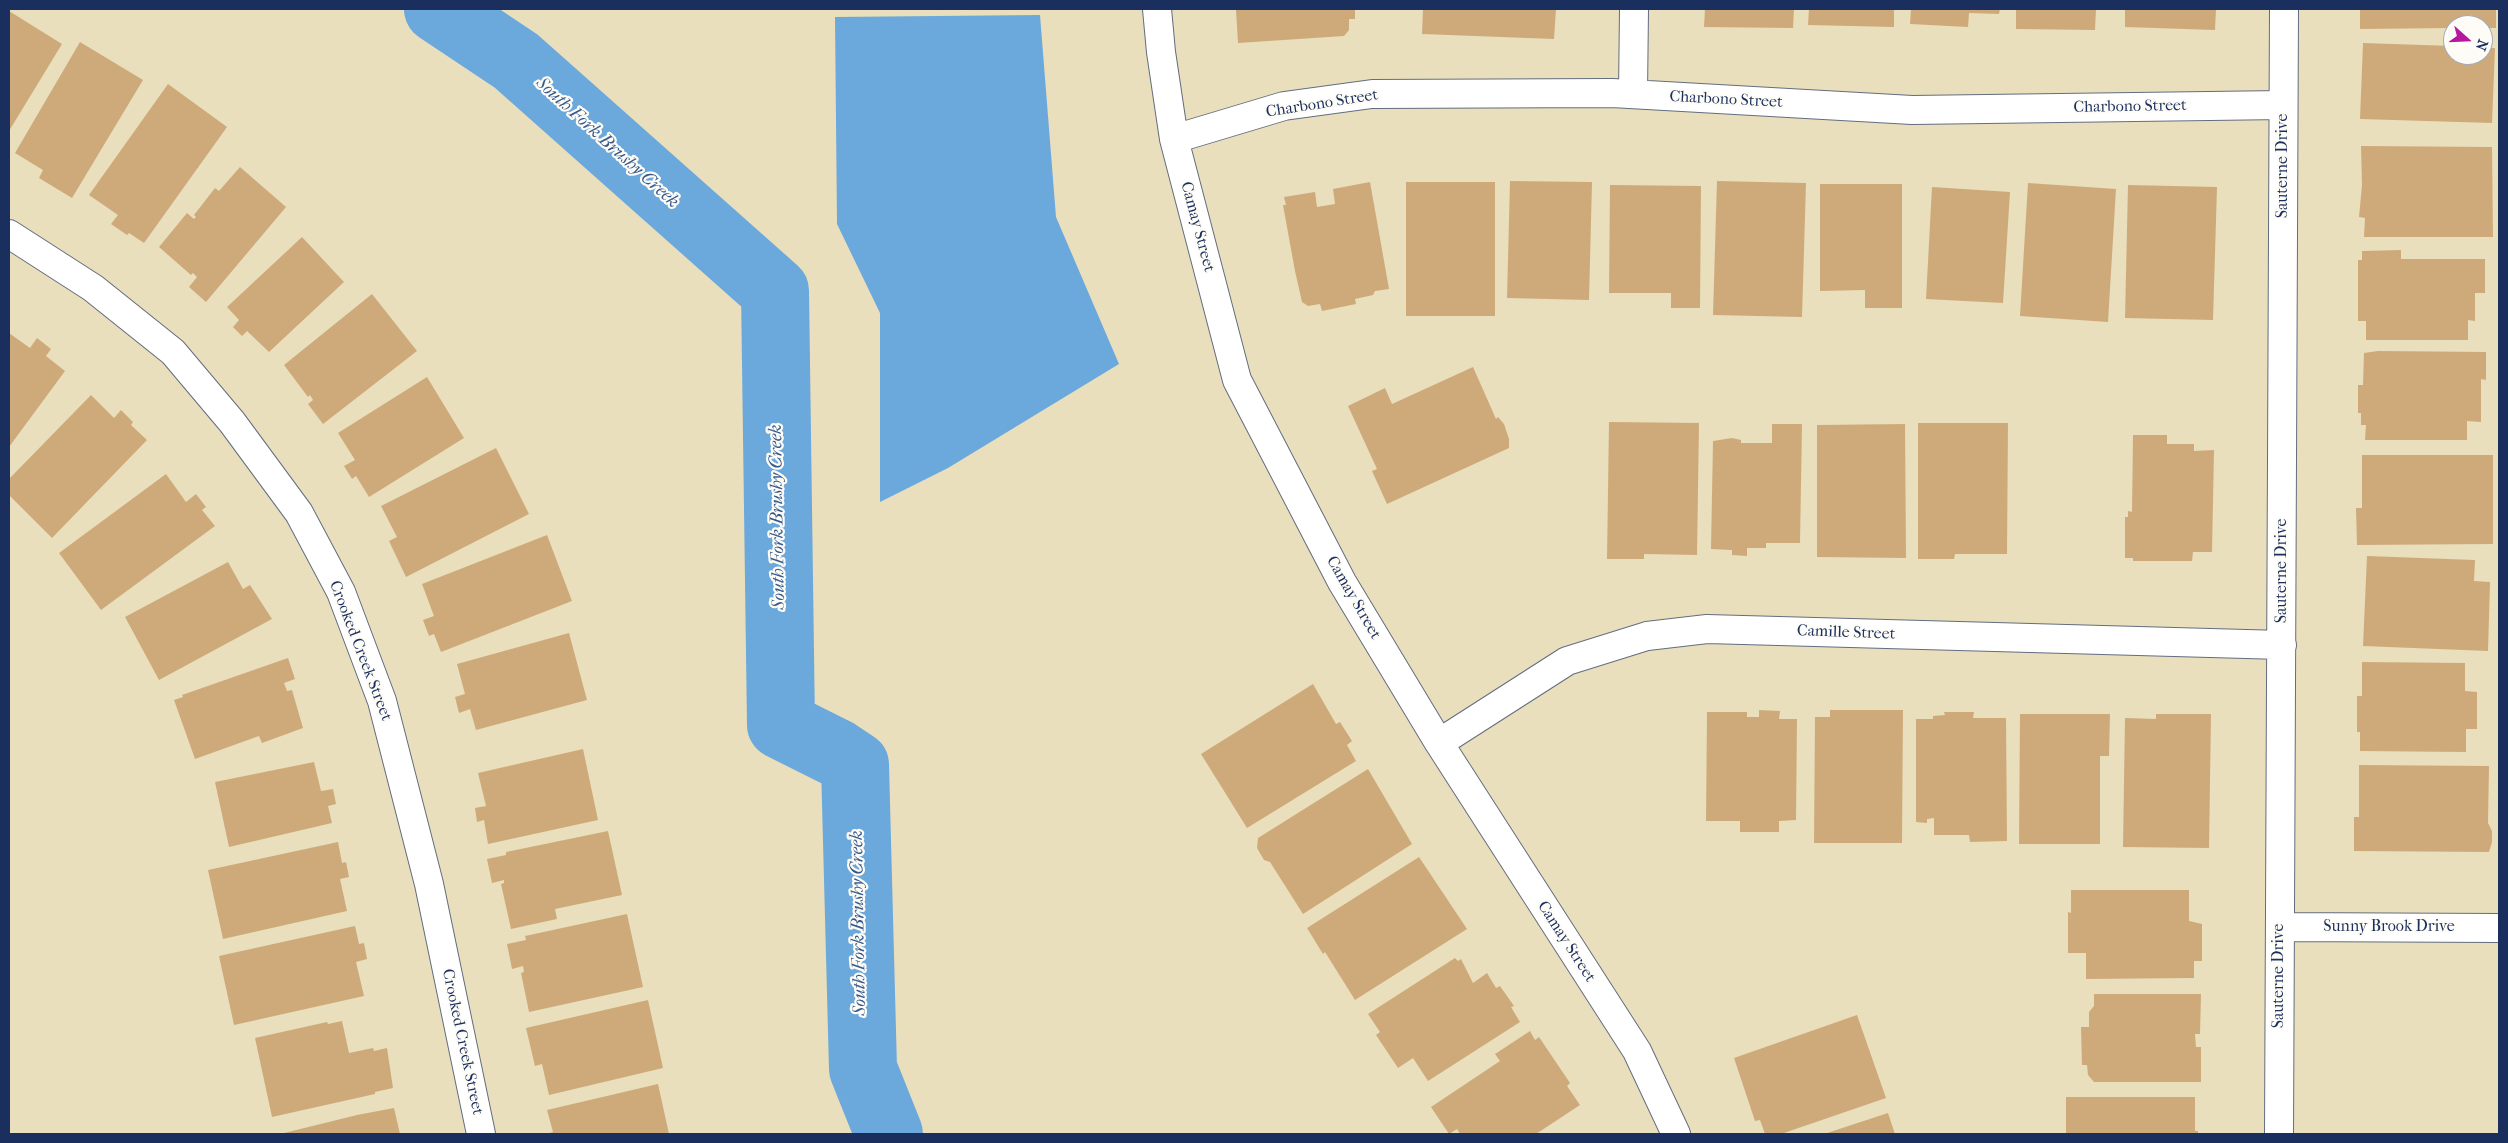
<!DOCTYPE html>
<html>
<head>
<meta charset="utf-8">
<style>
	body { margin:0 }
	#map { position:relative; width:2508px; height:1143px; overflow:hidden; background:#e9dfbc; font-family:"IM FELL French Canon",serif }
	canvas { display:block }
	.frame { position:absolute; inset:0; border:10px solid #1b2f5e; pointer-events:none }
	.north { position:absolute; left:2443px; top:15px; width:50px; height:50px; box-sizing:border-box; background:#fdfcf7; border:1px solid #a3aaba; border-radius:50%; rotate:110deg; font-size:14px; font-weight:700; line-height:20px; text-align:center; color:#1b2f5e }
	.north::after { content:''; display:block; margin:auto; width:18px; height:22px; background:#b5179e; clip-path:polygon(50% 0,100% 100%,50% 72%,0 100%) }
</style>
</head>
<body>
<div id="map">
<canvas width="2508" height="1143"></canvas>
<div class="frame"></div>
<div class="north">N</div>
</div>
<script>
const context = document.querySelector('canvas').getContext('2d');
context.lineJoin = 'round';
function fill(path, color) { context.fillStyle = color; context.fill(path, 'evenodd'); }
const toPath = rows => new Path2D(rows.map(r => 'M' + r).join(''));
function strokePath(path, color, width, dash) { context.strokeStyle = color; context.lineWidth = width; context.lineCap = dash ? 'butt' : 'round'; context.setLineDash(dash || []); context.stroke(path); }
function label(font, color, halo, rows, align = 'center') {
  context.font = font + ' "IM FELL French Canon",serif'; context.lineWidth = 4.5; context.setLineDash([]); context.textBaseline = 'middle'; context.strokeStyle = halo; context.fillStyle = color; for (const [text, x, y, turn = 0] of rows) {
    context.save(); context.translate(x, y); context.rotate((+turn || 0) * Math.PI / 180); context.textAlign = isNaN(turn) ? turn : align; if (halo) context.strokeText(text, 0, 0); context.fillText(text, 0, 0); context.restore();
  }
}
fill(toPath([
	[1040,15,1056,217,1119,364,948,468,880,502,880,313,837,224,835,17]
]), '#6ba8dc');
strokePath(toPath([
	[438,9,516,61,775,291,781,725,837,753,855,765,863,1069,889,1134]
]), '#6ba8dc', 68);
fill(toPath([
	[1242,9,1355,9,1355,19,1349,19,1349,30,1344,36,1238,43,1236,10],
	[1423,9,1556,9,1554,39,1422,34],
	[1705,9,1794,9,1793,28,1704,27],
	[1809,9,1894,9,1894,27,1808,25],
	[1911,9,2000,9,1999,14,1969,13,1968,27,1910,24],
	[2016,9,2096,9,2095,30,2016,29],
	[2125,9,2216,9,2215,30,2125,27],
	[2360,9,2496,9,2496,28,2483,28,2483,25,2453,25,2453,28,2360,29],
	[9,11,62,44,9,131],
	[80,42,143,80,72,198,39,178,43,170,15,153],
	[2363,43,2453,46,2453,55,2483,55,2483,48,2495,48,2492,123,2360,119],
	[168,84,227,127,144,243,129,233,127,235,111,224,118,215,89,195],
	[2361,146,2492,147,2493,237,2364,237,2365,218,2359,217,2362,185],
	[240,167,286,207,206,302,189,287,197,277,193,273,191,275,159,247,187,213,194,219,196,217,194,215,215,188,219,191],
	[1510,181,1592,182,1589,300,1507,298],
	[1717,181,1806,183,1802,317,1713,315],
	[1370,182,1389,289,1375,291,1373,295,1355,299,1356,304,1322,311,1320,304,1308,306,1302,302,1295,271,1283,205,1286,205,1284,197,1315,192,1317,207,1335,204,1333,189],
	[1406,182,1495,182,1495,316,1406,316],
	[2028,183,2116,189,2108,322,2020,316],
	[1820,184,1902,184,1902,308,1865,308,1865,290,1820,291],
	[1610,185,1701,186,1700,308,1671,308,1671,293,1609,293],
	[2128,185,2217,187,2213,320,2125,318],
	[1932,187,2010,192,2003,303,1926,299],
	[302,237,344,282,269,352,247,331,242,336,233,327,239,320,227,307],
	[2401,250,2401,259,2485,259,2485,293,2475,293,2475,321,2468,320,2468,340,2366,340,2366,321,2358,321,2358,260,2362,260,2362,251],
	[372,294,417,351,323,424,308,404,313,400,310,395,308,397,284,365],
	[9,333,30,348,37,338,51,349,46,356,65,371,9,447],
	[2378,351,2486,352,2486,380,2481,379,2481,422,2467,421,2467,440,2365,440,2366,425,2361,425,2361,413,2358,413,2358,385,2363,385,2364,353],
	[1473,367,1496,419,1498,417,1504,424,1509,439,1509,448,1387,504,1372,471,1377,469,1348,406,1385,388,1392,404],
	[427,377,464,438,369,497,356,476,352,479,344,466,355,460,338,433],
	[91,395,114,418,121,410,133,422,131,425,147,440,52,538,9,495,9,479],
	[1609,422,1699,423,1697,555,1644,554,1644,559,1607,559],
	[1918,423,2008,423,2007,554,1955,554,1954,559,1918,559],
	[1772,424,1802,424,1800,543,1766,543,1766,548,1747,548,1747,556,1732,555,1732,550,1711,549,1713,441,1732,438,1741,440,1741,443,1772,443],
	[1905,424,1906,558,1817,557,1817,425],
	[2133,435,2167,435,2167,444,2194,444,2194,451,2214,450,2212,552,2193,552,2192,561,2133,561,2133,558,2125,558,2125,517,2128,517,2128,511,2132,512],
	[496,448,529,514,406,577,389,541,397,537,381,506],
	[2362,455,2493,455,2493,544,2357,545,2356,508,2362,508],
	[166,474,186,502,196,494,206,507,202,510,215,526,101,610,59,553],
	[547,535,572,601,441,652,434,634,429,636,423,620,434,616,422,584],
	[2367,556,2475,560,2474,581,2490,582,2488,651,2363,646],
	[228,562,243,589,250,585,272,619,159,680,125,617],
	[569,633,587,700,476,730,470,709,459,713,455,697,465,694,457,664],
	[288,658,295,679,284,683,287,691,292,690,303,728,262,743,259,736,195,759,174,700,183,697,182,695],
	[2362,662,2465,663,2465,691,2477,692,2477,729,2466,729,2466,752,2360,751,2360,732,2357,732,2357,696,2362,696],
	[1313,684,1336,724,1340,722,1352,741,1347,745,1356,761,1247,828,1201,754],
	[1759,710,1780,711,1779,719,1797,719,1796,820,1779,821,1779,832,1740,832,1740,821,1706,821,1707,712,1747,712,1747,717,1759,717],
	[1830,710,1903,710,1902,843,1814,843,1815,717,1830,717],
	[1944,712,1974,712,1973,718,2006,718,2007,841,1970,842,1969,835,1934,835,1934,818,1927,819,1927,823,1916,822,1916,719,1933,719,1933,716,1945,715],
	[2020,714,2110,714,2109,756,2100,756,2100,844,2019,844],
	[2156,714,2211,714,2209,848,2123,847,2125,718,2156,719],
	[583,749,598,820,488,844,484,820,477,822,475,808,486,806,478,773],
	[314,762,321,791,333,789,336,804,328,806,332,823,229,847,215,782],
	[2359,765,2489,766,2488,823,2492,831,2492,842,2489,852,2354,851,2354,817,2359,817],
	[1368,769,1412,844,1303,914,1270,862,1264,860,1257,848,1258,838],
	[608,831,622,895,555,909,557,919,511,929,501,884,504,883,504,880,492,883,487,859,506,855,506,852],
	[338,842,342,863,346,862,349,877,340,879,347,911,223,939,208,870],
	[1419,857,1467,929,1355,1000,1325,952,1323,954,1307,928],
	[2071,890,2189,890,2189,921,2202,924,2202,961,2194,961,2194,978,2086,979,2086,953,2068,953,2068,912,2071,913],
	[627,914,643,987,529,1012,521,973,524,972,523,966,512,969,507,944,526,940,525,936],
	[355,926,359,944,364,943,367,959,356,962,364,996,234,1025,219,956],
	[1455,958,1458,961,1461,959,1473,983,1487,973,1496,988,1500,986,1514,1006,1511,1007,1520,1022,1428,1081,1413,1058,1398,1068,1376,1035,1380,1032,1368,1014],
	[2094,994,2201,994,2200,1034,2195,1034,2196,1047,2201,1047,2201,1082,2094,1082,2088,1075,2087,1065,2082,1065,2081,1027,2089,1027,2089,1012,2094,1006],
	[648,1000,663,1068,549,1095,542,1064,535,1066,526,1028],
	[1857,1015,1886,1098,1781,1134,1765,1134,1760,1120,1755,1121,1734,1058],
	[342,1021,349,1053,373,1048,374,1051,387,1048,393,1088,375,1092,375,1094,272,1117,255,1038,327,1022,328,1024],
	[1530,1031,1535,1040,1539,1037,1570,1083,1567,1086,1580,1105,1536,1134,1460,1134,1457,1129,1449,1134,1431,1107,1500,1061,1495,1054],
	[658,1084,669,1134,546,1134,553,1132,547,1110],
	[2066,1097,2195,1097,2195,1131,2198,1131,2198,1134,2066,1134],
	[394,1108,400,1134,280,1134,357,1115],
	[1888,1113,1895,1134,1824,1134]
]), '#ceaa7a');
const minor = toPath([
	[1157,9,1161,52,1174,139,1237,380,1342,582,1439,743,1637,1051,1676,1134],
	[1633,94,1634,9],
	[1174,139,1284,106,1372,94,1612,93,1912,110,2283,105],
	[9,234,93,288,173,352,232,422,299,513,341,592,382,701,429,884,481,1134],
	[1439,743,1567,661,1647,636,1707,629,2282,645],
	[2280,927,2499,928],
	[2279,1134,2284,9]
]);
strokePath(minor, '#636d7f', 30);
strokePath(minor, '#fff', 28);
label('16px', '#1b2f5e', '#fdfcf7', [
	["Charbono Street",1726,100,3],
	["Charbono Street",1322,104,-9],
	["Charbono Street",2130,107,-1],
	["Sauterne Drive",2283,166,-90],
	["Camay Street",1197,227,75],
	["Sauterne Drive",2282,571,-90],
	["Camay Street",1353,598,60],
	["Camille Street",1846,633,2],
	["Crooked Creek Street",360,651,69],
	["Sunny Brook Drive",2389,927],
	["Camay Street",1566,942,57],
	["Sauterne Drive",2279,976,-90],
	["Crooked Creek Street",462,1042,78]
]);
label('italic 18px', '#37598a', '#fdfcf7', [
	["South Fork Brushy Creek",607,143,42],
	["South Fork Brushy Creek",778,517,-91],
	["South Fork Brushy Creek",859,923,-91]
]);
</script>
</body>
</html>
